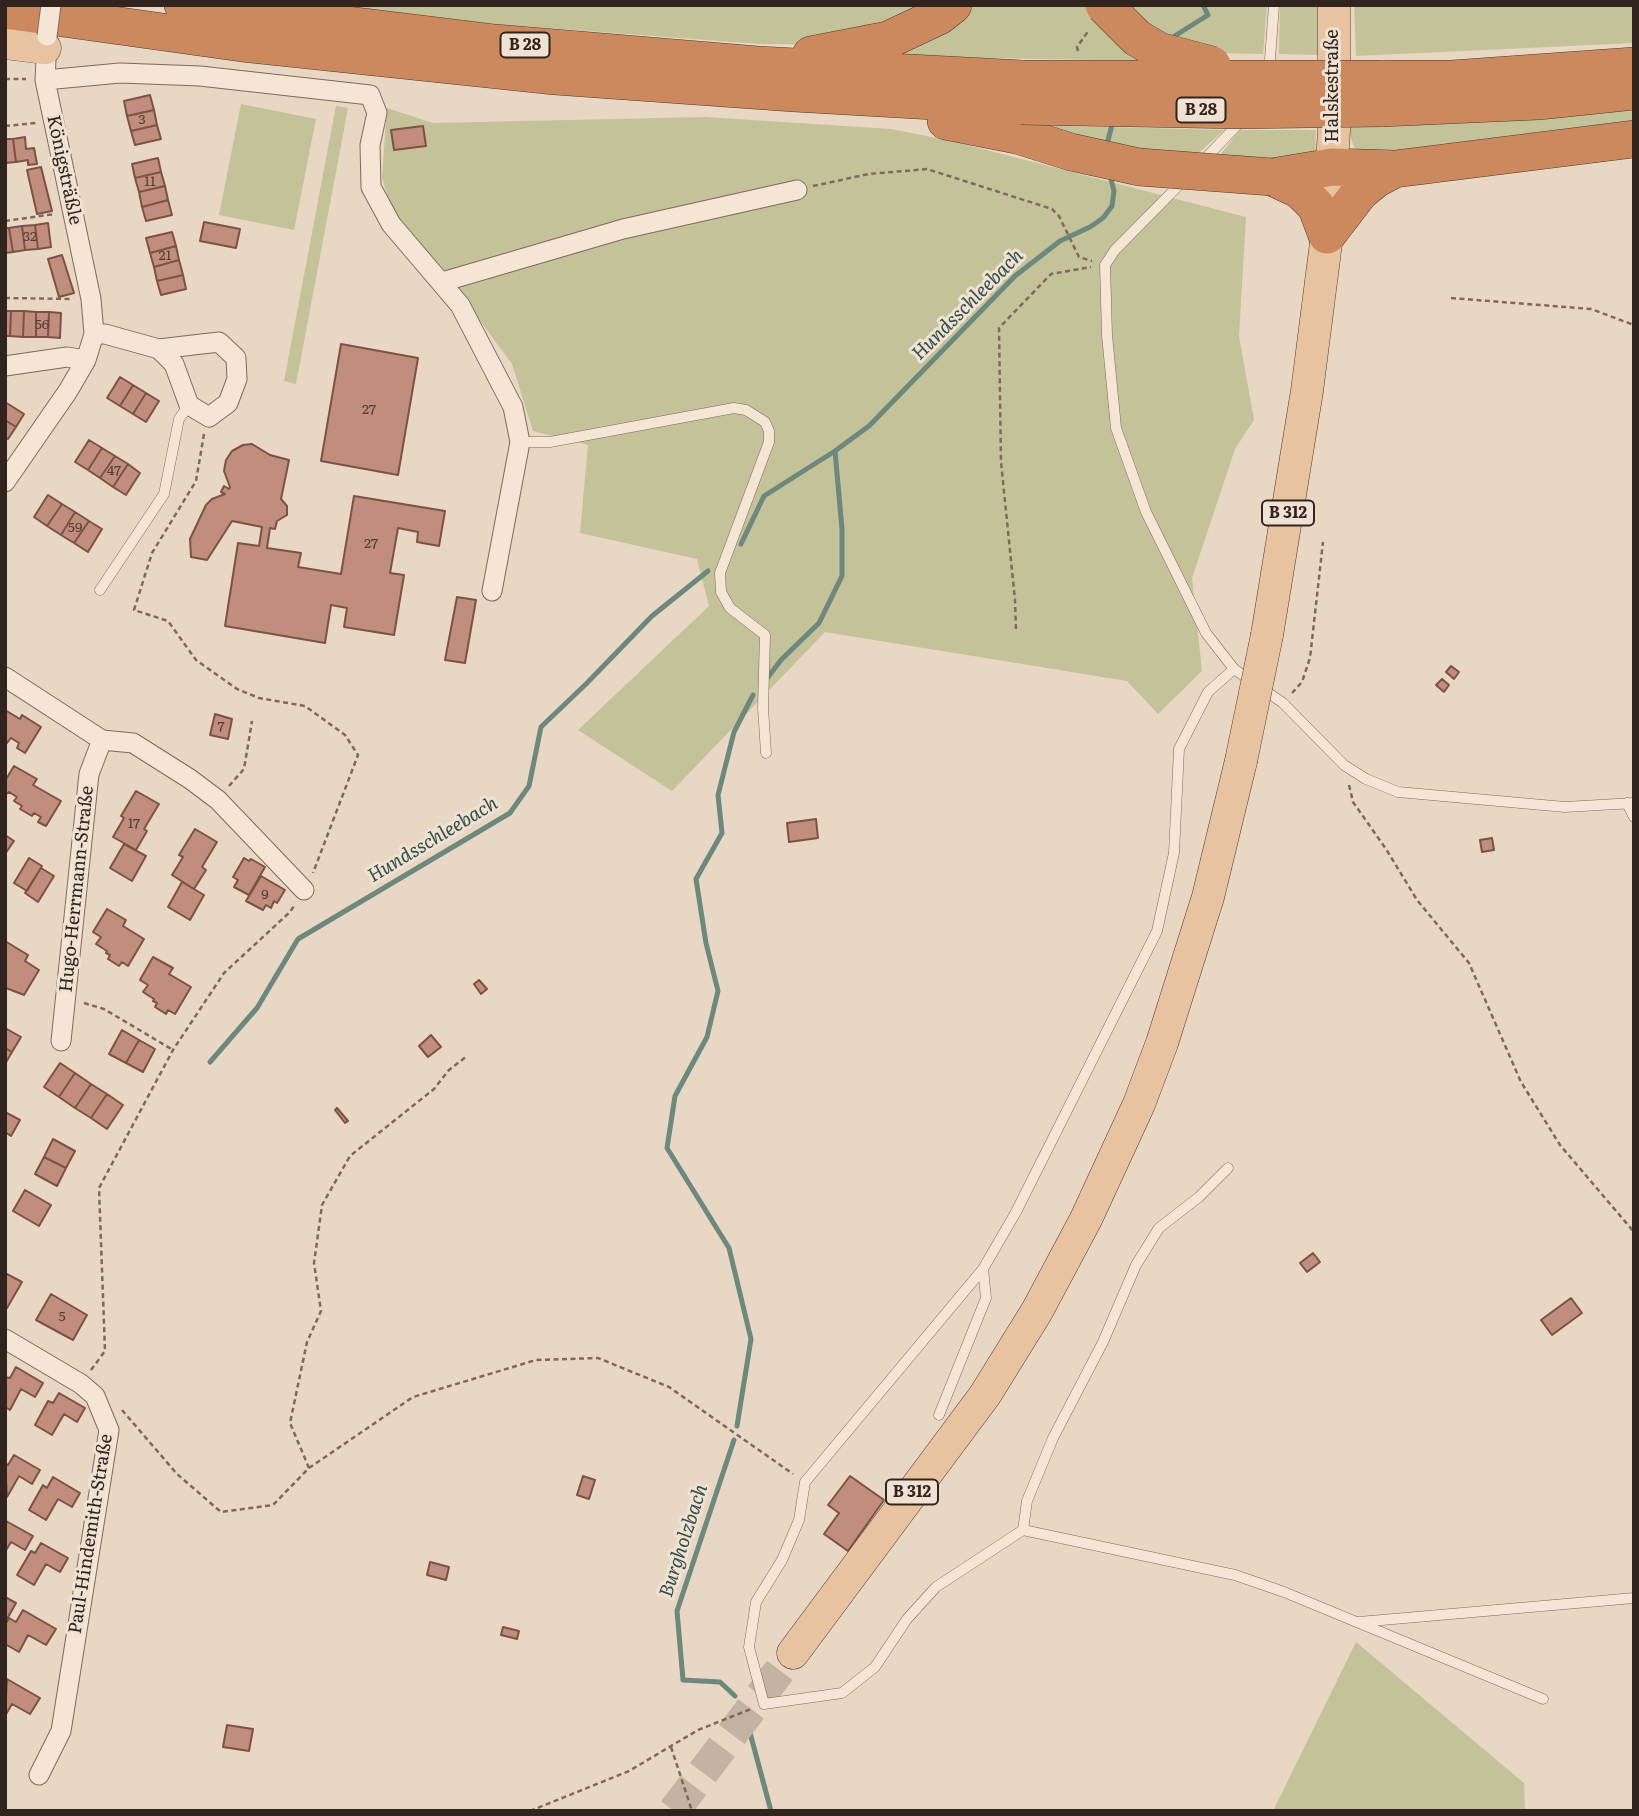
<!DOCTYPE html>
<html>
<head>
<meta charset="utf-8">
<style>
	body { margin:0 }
	#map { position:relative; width:1639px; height:1816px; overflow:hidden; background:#e8d7c3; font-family:Literata,serif }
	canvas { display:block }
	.frame { position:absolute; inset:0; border:7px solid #31241e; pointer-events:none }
</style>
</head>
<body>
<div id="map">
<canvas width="1639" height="1816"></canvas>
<div class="frame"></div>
</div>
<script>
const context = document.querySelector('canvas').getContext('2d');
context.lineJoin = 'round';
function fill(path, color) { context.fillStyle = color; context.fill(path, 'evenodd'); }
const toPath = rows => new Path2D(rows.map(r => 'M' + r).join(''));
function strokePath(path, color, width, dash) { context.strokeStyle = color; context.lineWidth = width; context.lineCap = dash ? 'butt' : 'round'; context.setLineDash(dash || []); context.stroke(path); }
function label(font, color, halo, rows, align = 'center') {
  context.font = font + ' Literata,serif'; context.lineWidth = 6; context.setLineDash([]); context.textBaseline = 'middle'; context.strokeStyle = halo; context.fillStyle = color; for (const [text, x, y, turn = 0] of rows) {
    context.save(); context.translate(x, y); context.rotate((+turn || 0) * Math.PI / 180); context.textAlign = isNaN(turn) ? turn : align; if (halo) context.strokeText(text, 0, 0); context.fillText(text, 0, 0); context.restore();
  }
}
fill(toPath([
	[310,5,939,5,842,45,759,44,496,24],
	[963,5,1095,5,1153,61,876,56],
	[1132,5,1267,5,1263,54,1215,53,1189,47,1145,23,1130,7],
	[1280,5,1320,5,1320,55,1279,54],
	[1354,5,1634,5,1634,43,1356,56],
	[241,104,316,119,294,230,219,215],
	[336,106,348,108,296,384,284,381],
	[387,108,433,123,705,117,891,129,952,141,1246,217,1239,336,1254,420,1235,449,1192,578,1202,671,1158,714,1127,681,825,632,672,791,578,730,709,606,697,559,580,533,588,445,533,431,512,364,459,292,391,209,382,177],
	[1634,109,1634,127,1526,142,1361,154,1354,147,1350,136,1349,127],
	[1029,125,1224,130,1193,158,1142,151],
	[1240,130,1316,130,1315,160,1216,160],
	[1356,1642,1524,1783,1525,1811,1273,1811]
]), '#c4c299');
strokePath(toPath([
	[1170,39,1208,15,1203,5],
	[1106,148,1113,121],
	[741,544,764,496,835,451,869,426,1015,276,1060,241,1090,227,1103,218,1112,206,1114,191,1110,175],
	[765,681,781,660,819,623,842,576,842,529,835,451],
	[210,1062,257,1008,298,939,510,813,529,786,541,727,586,684,652,616,708,571],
	[737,1426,751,1339,729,1248,667,1148,675,1096,707,1037,718,991,706,943,696,879,722,833,718,795,734,732,753,695],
	[734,1440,677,1611,683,1680,720,1682,735,1696],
	[749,1729,771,1811]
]), '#6d887d', 5);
const building = toPath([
	[150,95,154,110,127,116,124,101,150,95],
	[154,110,157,125,131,131,127,116,154,110],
	[157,125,161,139,135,145,131,131,157,125],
	[423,126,426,146,394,150,391,130,423,126],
	[25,137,26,149,34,148,37,164,28,165,28,160,16,162,13,139,25,137],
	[5,139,13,139,16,162,5,163,5,139],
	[158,158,161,172,135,178,132,164,158,158],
	[41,167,52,211,37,214,27,170,41,167],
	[161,172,165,186,139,192,135,178,161,172],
	[165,186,168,200,142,207,139,192,165,186],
	[168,200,172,215,146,221,142,207,168,200],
	[204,222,240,229,236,248,200,241,204,222],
	[48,223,51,247,38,249,35,225,48,223],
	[35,225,38,249,25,250,22,226,35,225],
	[22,226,25,250,13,252,9,228,22,226],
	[5,228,9,228,13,252,5,253,5,228],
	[172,232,176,246,150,253,146,238,172,232],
	[176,246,179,260,154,267,150,253,176,246],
	[62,255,74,293,59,297,48,259,62,255],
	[179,260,183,275,157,281,154,267,179,260],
	[183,275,186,289,161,295,157,281,183,275],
	[5,311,11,311,10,336,5,336,5,311],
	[11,311,24,311,23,337,10,336,11,311],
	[24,311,36,312,36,337,23,337,24,311],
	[36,312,49,312,48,337,36,337,36,312],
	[49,312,61,313,60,338,48,337,49,312],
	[341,344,418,358,398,475,321,461,341,344],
	[120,377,133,385,120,406,107,398,120,377],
	[133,385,146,393,133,414,120,406,133,385],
	[146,393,159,401,146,422,133,414,146,393],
	[5,402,24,414,16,427,5,420,5,402],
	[5,420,16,427,8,439,5,437,5,420],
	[89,440,102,448,88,470,75,462,89,440],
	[252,444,270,455,289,460,281,499,287,506,287,515,277,521,275,529,270,528,267,548,301,553,298,567,341,574,354,496,445,511,439,546,417,542,418,532,398,528,390,573,404,575,394,635,344,627,347,608,331,605,325,643,225,626,238,543,259,546,262,527,232,521,207,560,191,557,190,539,206,505,212,499,225,494,221,492,224,486,229,489,230,487,224,471,226,460,232,451,243,445,252,444],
	[102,448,115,456,100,478,88,470,102,448],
	[115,456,128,464,113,487,100,478,115,456],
	[128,464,140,473,126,495,113,487,128,464],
	[48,495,62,504,47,526,34,517,48,495],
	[62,504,75,512,61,535,47,526,62,504],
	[75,512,89,521,74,543,61,535,75,512],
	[89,521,102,529,88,552,74,543,89,521],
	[457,597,476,600,465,663,445,660,457,597],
	[1451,666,1459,672,1454,679,1446,672,1451,666],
	[1442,679,1449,685,1444,692,1436,685,1442,679],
	[5,710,20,719,22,715,41,727,25,753,17,748,19,743,11,738,7,743,5,742,5,710],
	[215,714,232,719,228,739,210,735,215,714],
	[14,766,37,779,33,785,61,801,46,826,38,822,41,817,34,813,32,816,20,809,22,806,14,801,17,797,9,792,5,795,5,781,14,766],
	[136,791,159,804,144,829,147,831,136,850,113,837,124,818,121,816,136,791],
	[816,819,818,838,789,842,787,823,816,819],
	[195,829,217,842,202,867,206,870,194,889,172,875,183,857,179,855,195,829],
	[5,835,14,841,5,854,5,835],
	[1492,838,1494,850,1482,852,1480,840,1492,838],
	[124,844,146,856,132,881,110,868,124,844],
	[29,858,42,866,27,891,14,883,29,858],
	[244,858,249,861,251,859,265,867,249,895,234,887,238,880,233,877,244,858],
	[41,868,54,876,38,902,25,893,41,868],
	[261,876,285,890,277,903,274,901,271,908,266,905,263,910,246,901,261,876],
	[182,882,204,895,190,920,168,907,182,882],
	[107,909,126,920,123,926,144,939,128,966,122,962,119,966,108,959,110,955,106,953,107,951,96,944,101,937,93,932,107,909],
	[5,941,28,955,25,961,39,970,24,995,6,988,5,941],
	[153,957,173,968,169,974,191,987,175,1014,168,1010,166,1014,155,1007,157,1003,153,1001,154,999,143,992,148,985,140,980,153,957],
	[479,980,487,989,481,994,474,984,479,980],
	[5,1028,21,1037,12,1052,5,1048,5,1028],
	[122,1030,139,1040,126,1063,109,1054,122,1030],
	[431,1035,441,1047,428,1057,419,1046,431,1035],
	[139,1040,155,1049,143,1072,126,1063,139,1040],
	[5,1048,12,1052,5,1064,5,1048],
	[60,1063,75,1073,59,1097,44,1087,60,1063],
	[75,1073,91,1084,75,1108,59,1097,75,1073],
	[91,1084,107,1094,91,1118,75,1108,91,1084],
	[107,1094,123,1105,107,1129,91,1118,107,1094],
	[337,1108,348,1121,345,1123,335,1110,337,1108],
	[5,1112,20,1120,11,1136,5,1132,5,1112],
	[53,1139,75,1151,66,1168,44,1157,53,1139],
	[44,1157,66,1168,57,1186,35,1174,44,1157],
	[25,1190,51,1205,39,1226,13,1211,25,1190],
	[1313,1253,1320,1262,1307,1272,1300,1263,1313,1253],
	[5,1273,22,1282,7,1308,5,1307,5,1273],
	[51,1294,87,1315,73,1340,36,1320,51,1294],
	[1571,1298,1582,1313,1552,1335,1541,1320,1571,1298],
	[16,1367,43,1383,35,1397,21,1389,10,1410,5,1407,5,1377,10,1378,16,1367],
	[59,1393,85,1408,77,1422,64,1414,52,1435,35,1425,48,1401,53,1403,59,1393],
	[14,1455,40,1470,32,1484,19,1476,7,1497,5,1464,8,1465,14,1455],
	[583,1476,595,1480,589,1499,577,1495,583,1476],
	[850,1476,884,1500,848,1551,824,1534,839,1513,828,1505,850,1476],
	[53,1477,80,1493,72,1507,58,1499,46,1520,29,1510,43,1485,47,1488,53,1477],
	[6,1521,33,1536,25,1550,11,1542,5,1552,6,1521],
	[41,1543,68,1558,60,1572,46,1564,34,1585,17,1575,31,1551,35,1553,41,1543],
	[430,1562,449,1567,446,1580,427,1575,430,1562],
	[5,1597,16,1603,7,1619,5,1618,5,1597],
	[23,1610,56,1629,46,1645,28,1635,19,1652,5,1644,5,1625,9,1618,16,1622,23,1610],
	[503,1627,519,1631,517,1639,501,1635,503,1627],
	[7,1679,40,1698,30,1714,12,1704,5,1716,7,1679],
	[227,1725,253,1729,249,1751,223,1747,227,1725]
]);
fill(building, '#c18e7e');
strokePath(building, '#7c5245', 2);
strokePath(toPath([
	[674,1811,793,1653]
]), '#c3b3a2', 32, [32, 16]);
const lane = toPath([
	[1269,73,1274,5],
	[1202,162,1242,120],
	[1184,180,1115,250,1105,265,1107,335,1116,428,1146,512,1206,633,1234,669,1283,703,1344,765,1366,779,1398,792,1565,807,1634,803],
	[520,442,550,442,734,408,746,410,765,422,769,431,769,442,720,573,721,592,730,608,765,635,763,708,766,753],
	[100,590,164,494,179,419,189,405],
	[1234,669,1208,692,1179,749,1174,853,1157,931,1016,1212,983,1269,805,1482,799,1520,782,1560,756,1602,749,1647,764,1704,842,1693,875,1667,907,1619,936,1587,1023,1530,1235,1575,1284,1592,1543,1699],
	[1627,803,1634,817],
	[939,1415,986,1298,983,1269],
	[1023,1530,1027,1501,1053,1438,1103,1342,1136,1265,1159,1228,1199,1197,1228,1168],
	[1359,1622,1634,1598]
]);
const street = toPath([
	[45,80,120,73,200,76,370,95,377,113,370,145,371,187,391,224,460,305,513,407,520,442,492,591],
	[442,282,623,229,797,190],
	[94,334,105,334,159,349,219,342,236,358,237,379,228,403,209,417,189,405,174,364,159,349],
	[5,366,67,357,86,360],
	[5,482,68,391,86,360,94,334,91,299,45,80,47,38],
	[5,677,102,740,133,743,190,779,218,800,304,890],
	[61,1041,89,774,102,740],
	[5,1339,81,1384,95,1396,109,1430,61,1731,39,1775]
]);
const primary = toPath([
	[5,43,45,48],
	[1267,635,1307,391,1327,235,1334,131,1334,5],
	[793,1653,985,1395,1037,1311,1086,1219,1139,1104,1162,1043,1208,897,1241,761]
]);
const highway = toPath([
	[183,5,495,43,758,65,1023,79],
	[5,10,242,43,555,76,794,93,1021,106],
	[811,55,888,40,939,16,953,5],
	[1381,79,1452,79,1634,66],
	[1381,108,1538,101,1634,91],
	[946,121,1017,135,1071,152,1139,167],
	[1272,177,1332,167,1395,169,1634,139],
	[1272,177,1300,190,1316,206,1327,235],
	[1327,235,1360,192,1376,179,1395,169]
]);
strokePath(lane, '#80695c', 11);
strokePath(street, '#80695c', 21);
strokePath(primary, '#4e3930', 33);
strokePath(highway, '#4e3930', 38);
strokePath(toPath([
	[1078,51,1077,47,1089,30],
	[5,79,26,79],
	[5,126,36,123],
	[813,186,869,174,927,169,1052,209,1059,216,1079,257,1092,261],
	[5,221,55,214],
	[5,298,73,299],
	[1451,298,1591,309,1634,325],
	[204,434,196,481,152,553,134,610,168,621,196,660,237,689,259,698,305,706,345,735,358,755,313,873],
	[1016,629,1015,600,1001,462,999,328,1051,274,1091,267],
	[1292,693,1302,682,1310,658,1323,542],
	[1349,785,1353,802,1386,849,1417,900,1469,963,1521,1082,1560,1145,1634,1232],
	[229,786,244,769,252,721],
	[84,1003,104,1009,173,1050],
	[91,1370,105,1351,99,1188,173,1050,224,973,290,912,294,906],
	[122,1410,177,1474,221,1512,273,1505,309,1468,413,1397,536,1360,598,1358,669,1387,793,1474],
	[309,1468,290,1423,307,1342,321,1311,314,1263,322,1205,350,1156,434,1089,449,1070,467,1056],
	[671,1747,692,1811],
	[530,1811,629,1771,698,1730,751,1709]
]), '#80695c', 2.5, [5, 3.5]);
strokePath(lane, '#f4e5d5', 10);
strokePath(street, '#f4e5d5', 19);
strokePath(primary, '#e7c49f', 32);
strokePath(highway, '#cd895e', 37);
const streetBridge = toPath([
	[47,36,51,5]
]);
const primaryBridge = toPath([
	[1241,761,1267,635]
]);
const highwayBridge = toPath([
	[1104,5,1137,38,1159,51,1212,65],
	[1023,79,1381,79],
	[1021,106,1238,110,1381,108],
	[1139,167,1272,177]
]);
strokePath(streetBridge, '#80695c', 21, []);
strokePath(primaryBridge, '#4e3930', 33, []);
strokePath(highwayBridge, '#4e3930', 38, []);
strokePath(streetBridge, '#f4e5d5', 19);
strokePath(primaryBridge, '#e7c49f', 32);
strokePath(highwayBridge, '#cd895e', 37);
label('14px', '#553e36', null, [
	["3",142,120],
	["11",150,182],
	["32",30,237],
	["21",165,256],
	["56",42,325],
	["27",369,410],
	["47",114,471],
	["59",75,528],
	["27",371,544],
	["7",221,727],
	["17",134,824],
	["9",265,895],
	["5",62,1317]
]);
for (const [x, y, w] of [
	[525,45,49],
	[1201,110,49],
	[1288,513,52],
	[912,1492,52]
]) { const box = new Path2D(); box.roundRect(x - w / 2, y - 12.5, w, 25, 5); context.fillStyle = '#f0e2d2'; context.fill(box); strokePath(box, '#31241e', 2); }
label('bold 16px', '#31241e', null, [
	["B 28",525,45],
	["B 28",1201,110],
	["B 312",1288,513],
	["B 312",912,1492]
]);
label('18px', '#31241e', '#f0e2d2', [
	["Halskestraße",1333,86,-90],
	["Königsträßle",64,170,78],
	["Hugo-Herrmann-Straße",77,889,-84],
	["Paul-Hindemith-Straße",91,1534,-81]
]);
label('italic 19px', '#2f4f48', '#f0e2d2', [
	["Hundsschleebach",968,305,-45],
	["Hundsschleebach",433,840,-31],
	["Burgholzbach",684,1541,-72]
]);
</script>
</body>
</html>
